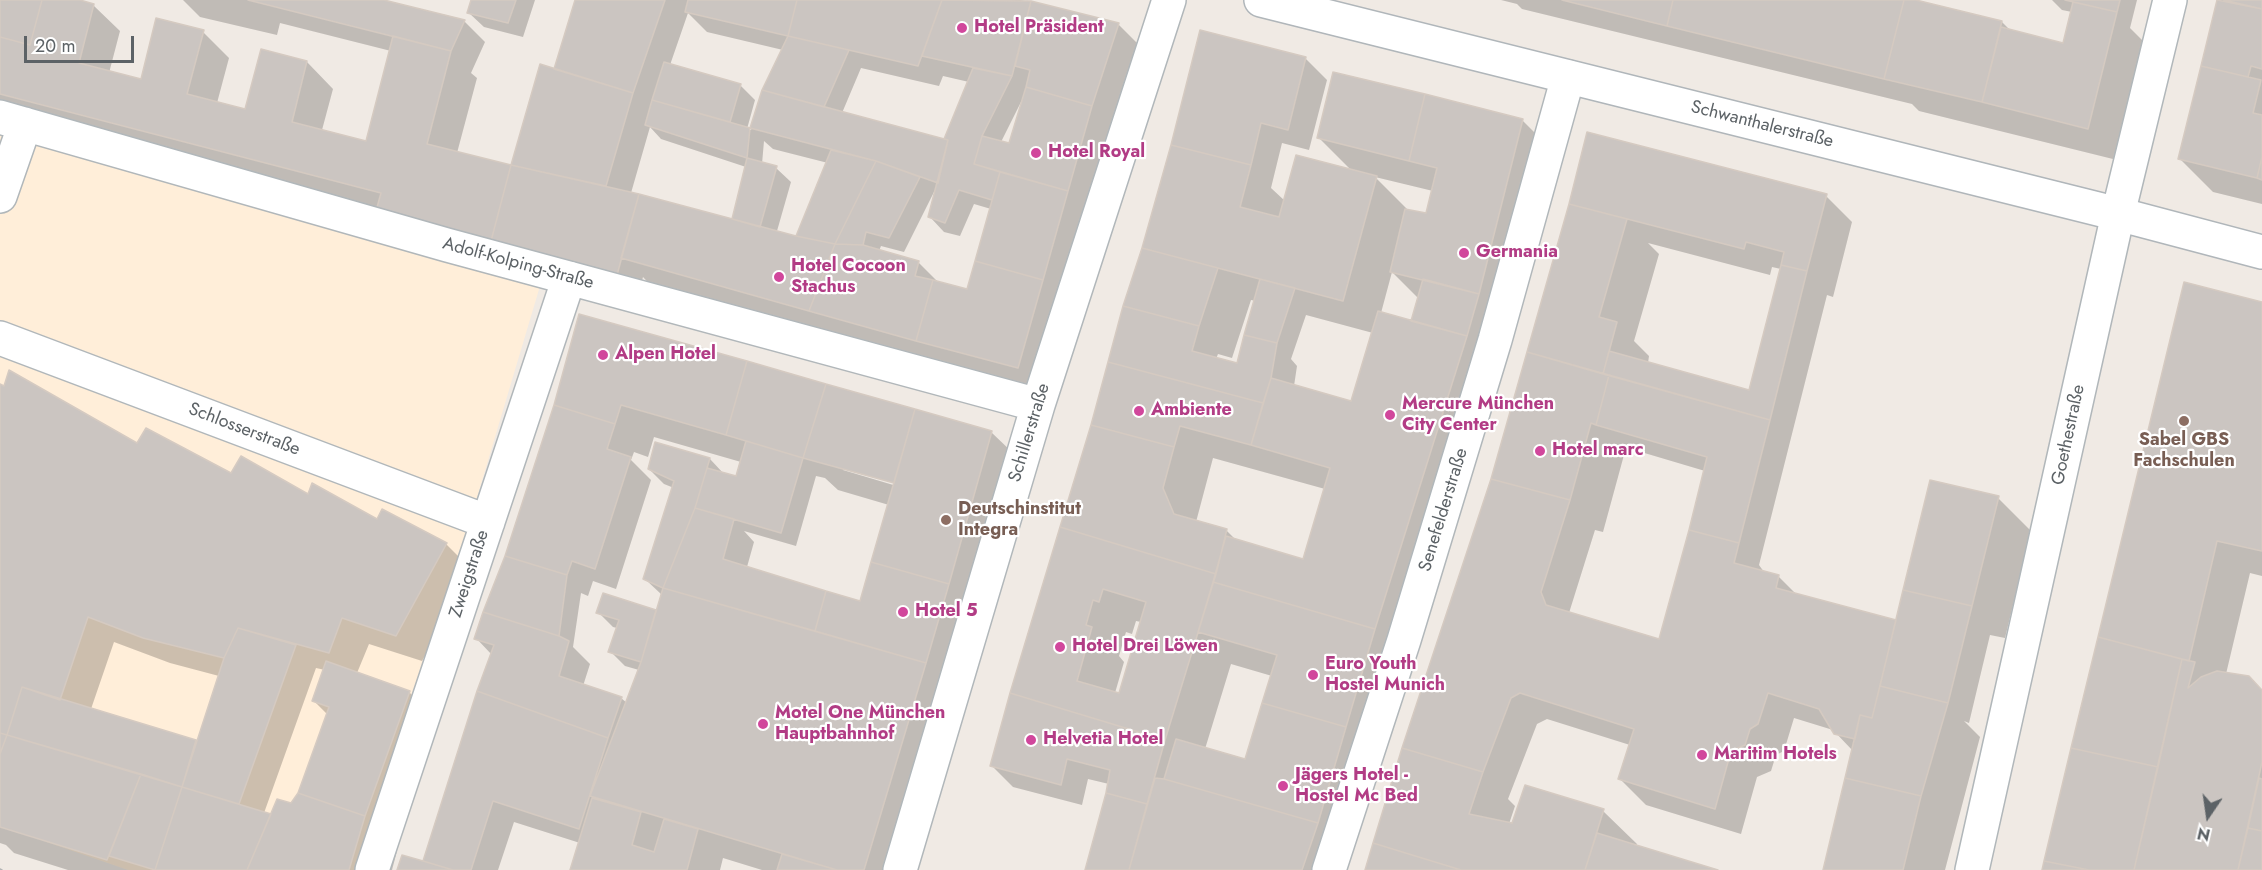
<!DOCTYPE html>
<html>
<head>
<meta charset="utf-8">
<style>
	body { margin:0 }
	#map { position:relative; width:2262px; height:870px; overflow:hidden; background:#f0eae4; font-family:Jost,sans-serif }
	canvas { display:block }
	.north { position:absolute; left:2178px; top:786px; width:60px; height:60px; -webkit-text-stroke:4px #fff; paint-order:stroke; rotate:193deg; font-size:16px; font-weight:700; line-height:24px; text-align:center; color:#5c6266 }
	.north::after { content:''; display:block; margin:auto; width:21px; height:27px; background:#5c6266; clip-path:polygon(50% 0,100% 100%,50% 72%,0 100%) }
	.scale { position:absolute; left:24px; top:36px; width:110px; height:27px; box-sizing:border-box; border:3px solid #5c6266; border-top:0; padding-left:8px; font-size:18px; line-height:21px; white-space:nowrap; color:#5c6266; -webkit-text-stroke:4px #fff; paint-order:stroke }
</style>
</head>
<body>
<div id="map">
<canvas width="2262" height="870"></canvas>
<div class="north">N</div>
<div class="scale">20 m</div>
</div>
<script>
const context = document.querySelector('canvas').getContext('2d');
context.lineJoin = 'round';
function fill(path, color) { context.fillStyle = color; context.fill(path, 'evenodd'); }
const toPath = rows => new Path2D(rows.map(r => 'M' + r).join(''));
function strokePath(path, color, width, dash) { context.strokeStyle = color; context.lineWidth = width; context.lineCap = dash ? 'butt' : 'round'; context.setLineDash(dash || []); context.stroke(path); }
function label(font, color, halo, rows, align = 'center') {
  context.font = font + ' Jost,sans-serif'; context.lineWidth = 4.5; context.setLineDash([]); context.textBaseline = 'middle'; context.strokeStyle = halo; context.fillStyle = color; for (const [text, x, y, turn = 0] of rows) {
    context.save(); context.translate(x, y); context.rotate((+turn || 0) * Math.PI / 180); context.textAlign = isNaN(turn) ? turn : align; if (halo) context.strokeText(text, 0, 0); context.fillText(text, 0, 0); context.restore();
  }
}
fill(toPath([
	[0,125,540,286,366,870,128,870,0,826]
]), '#ffeed9');
fill(toPath([
	[0,0,74,0,93,5,120,31,109,73,142,81,203,32,229,58,217,103,246,111,262,51,307,62,333,89,322,130,367,143,391,51,280,23,277,35,200,17,183,0,378,0,464,21,485,42,471,73,477,78,457,153,512,169,541,66,555,71,577,0,1020,0,1118,24,1151,57,1044,394,656,291,643,277,638,295,0,113],
	[688,13,707,32,783,50,764,90,751,130,747,129,755,100,740,85,670,65],
	[861,68,939,86,943,76,969,82,945,141,842,113],
	[1022,100,1023,100,1010,145,1001,142],
	[650,127,661,139,746,167,733,221,631,193],
	[764,141,773,149,828,163,797,238,777,231,791,182,776,168,762,164],
	[935,190,930,217,944,232,960,236,974,204,991,209,968,291,939,283,918,262,879,251,881,246,904,252],
	[473,0,535,0,523,37,484,27,469,13],
	[1501,0,1915,0,2002,22,2011,31,2064,44,2072,12,2062,10,2052,0,2137,0,2130,28,2149,47,2121,161,1919,111,1912,104,1522,9,1517,4],
	[2218,0,2262,0,2262,204,2213,192,2180,159],
	[1201,32,1306,59,1327,80,1309,150,1282,143,1271,188,1285,201,1352,171,1319,138,1522,120,1555,153,1346,870,1086,870,1109,784,1088,779,1082,805,1013,787,992,766,1144,248,1173,145],
	[1375,177,1433,191,1427,215,1409,211],
	[1392,272,1419,299,1412,323,1381,313],
	[1251,300,1256,301,1238,365,1216,359,1218,354,1232,358],
	[1306,315,1373,333,1352,403,1294,386,1297,366,1291,359],
	[1213,458,1325,489,1304,561,1237,541,1226,530,1196,522],
	[1136,621,1141,622,1120,695,1115,693,1124,662,1119,656,1126,632,1132,634],
	[1231,664,1272,676,1246,761,1205,749],
	[1826,196,1852,222,1833,297,1827,295,1759,565,1764,572,1778,576,1797,595,1895,622,1998,498,2031,531,2005,638,1990,635,1969,723,1964,721,1980,737,1945,870,1824,870,1853,751,1833,730,1794,718,1784,751,1776,755,1771,771,1757,777,1741,834,1646,805,1620,779,1630,745,1547,719,1537,724,1508,799,1515,806,1509,824,1603,811,1637,844,1636,847,1713,870,1367,870,1493,479,1570,204],
	[1648,243,1770,275,1772,267,1781,269,1750,391,1648,363,1649,356,1634,341,1659,254],
	[1631,449,1705,471,1660,641,1569,613,1595,530,1603,532,1624,455,1629,457],
	[1890,637,1893,637,1881,687,1877,691],
	[2185,284,2262,303,2262,576,2250,573,2226,674,2262,692,2262,870,2044,870],
	[581,316,991,432,1013,453,907,870,762,870,723,858,720,870,572,870,580,843,514,822,498,870,399,870,429,865,492,655,476,638,507,556,556,405],
	[654,437,741,462,737,478,724,474,710,459,649,469,664,484,674,488,645,579,662,595,657,612,604,595,598,612,613,627,617,628,610,651,625,666,639,670,627,703,621,698,583,686,590,664,573,647,581,593,588,596,593,581,616,589,651,480,631,460,634,452,648,457],
	[843,467,901,484,900,487,843,470],
	[816,476,825,478,838,490,889,505,861,602,747,567,754,542,744,531,796,546],
	[0,385,138,445,231,475,309,496,446,544,472,570,422,661,369,644,357,673,409,692,430,713,385,838,397,851,392,870,68,870,14,853,6,845,0,843],
	[114,642,170,663,219,676,197,742,91,709],
	[316,668,325,670,314,701,327,714,299,793,292,805,272,815,264,813]
]), '#0003');
const building = toPath([
	[0,0,42,0,30,45,0,37,0,0],
	[42,0,80,0,94,4,79,63,141,79,156,18,204,30,187,94,245,109,261,49,307,61,292,122,366,141,393,36,451,51,427,144,511,165,491,241,376,211,381,193,0,94,0,37,30,45,42,0],
	[248,0,384,0,465,20,451,51,248,0],
	[471,0,516,0,508,23,467,13,471,0],
	[575,0,665,0,633,93,554,69,575,0],
	[688,0,797,0,788,36,685,12,688,0],
	[797,0,942,0,918,66,788,36,797,0],
	[942,0,1031,1,1012,76,922,56,942,0],
	[1562,0,1673,0,1667,26,1562,0],
	[1673,0,1904,0,1884,79,1667,26,1673,0],
	[1904,0,1916,0,2002,21,1982,102,1884,79,1904,0],
	[2065,0,2120,0,2117,12,2065,0],
	[2217,0,2262,9,2262,69,2251,66,2248,77,2201,66,2217,0],
	[2224,0,2262,0,2262,9,2224,0],
	[1031,1,1119,23,1092,106,1026,87,1030,70,1015,66,1031,1],
	[2073,2,2117,12,2088,129,1982,102,2001,27,2063,43,2073,2],
	[1200,30,1306,57,1288,130,1261,123,1251,165,1171,145,1200,30],
	[788,36,849,50,824,107,762,90,788,36],
	[664,62,741,84,730,122,652,100,664,62],
	[540,64,633,93,606,186,511,165,540,64],
	[2201,66,2261,80,2253,113,2262,115,2262,157,2257,178,2178,159,2201,66],
	[973,68,1012,76,982,136,974,164,1000,172,992,200,959,190,945,223,928,217,948,140,944,139,973,68],
	[1333,72,1425,94,1409,161,1317,138,1333,72],
	[1026,87,1092,106,1068,191,974,164,982,136,1009,143,1026,87],
	[762,90,948,140,938,183,876,161,750,128,762,90],
	[1425,94,1523,119,1479,294,1390,272,1405,209,1426,213,1437,168,1409,161,1425,94],
	[652,100,750,128,747,158,645,125,652,100],
	[1587,132,1827,194,1807,271,1781,265,1784,252,1746,242,1744,249,1569,204,1587,132],
	[1171,145,1251,165,1240,207,1279,217,1296,155,1377,176,1343,301,1142,248,1171,145],
	[831,150,876,161,835,244,796,236,831,150],
	[2262,157,2262,180,2257,178,2262,157],
	[747,158,777,166,760,227,732,219,747,158],
	[876,161,920,177,889,238,866,232,863,245,835,244,876,161],
	[511,165,639,194,617,275,491,241,511,165],
	[1000,172,1068,191,1043,280,975,261,1000,172],
	[639,194,796,236,835,244,809,311,621,258,639,194],
	[1569,204,1627,219,1599,317,1617,322,1603,374,1527,352,1569,204],
	[835,244,863,245,919,261,915,276,933,280,916,341,809,311,835,244],
	[1142,248,1218,268,1199,326,1123,306,1142,248],
	[975,261,1043,280,1018,368,916,341,933,280,967,289,975,261],
	[1781,265,1807,271,1770,420,1603,374,1609,351,1749,390,1781,265],
	[1260,279,1295,288,1277,343,1244,335,1260,279],
	[1423,279,1479,294,1467,336,1411,321,1423,279],
	[2184,282,2262,302,2262,551,2217,541,2189,661,2098,637,2184,282],
	[1123,306,1199,326,1192,351,1237,363,1244,335,1277,343,1271,378,1263,403,1108,362,1123,306],
	[1378,311,1467,336,1375,629,1213,582,1226,536,1303,559,1330,468,1251,445,1271,378,1351,401,1378,311],
	[579,314,747,361,726,435,621,405,615,424,554,405,579,314],
	[1527,352,1609,375,1596,425,1591,423,1570,500,1491,479,1527,352],
	[747,361,826,384,803,458,726,435,747,361],
	[1108,362,1263,403,1251,445,1180,426,1174,447,1091,425,1108,362],
	[9,370,137,443,146,428,231,473,241,456,308,494,312,483,377,519,382,509,447,543,396,636,342,618,329,653,238,628,224,658,143,638,88,617,60,700,22,687,7,735,0,733,0,384,4,386,9,370],
	[1609,375,1770,420,1739,543,1689,530,1707,457,1596,425,1609,375],
	[826,384,915,409,894,483,803,458,826,384],
	[554,405,615,424,607,449,631,457,595,569,572,561,567,575,505,556,554,405],
	[915,409,992,431,949,584,871,562,915,409],
	[1091,425,1174,447,1163,488,1174,514,1227,529,1216,574,1060,527,1091,425],
	[746,441,803,458,781,533,695,508,707,468,736,476,746,441],
	[655,442,710,458,695,508,663,588,643,579,674,481,648,469,655,442],
	[1491,479,1570,500,1541,592,1546,605,1659,639,1689,530,1739,543,1734,563,1779,575,1776,588,1896,620,1872,718,1860,715,1855,739,1834,734,1819,709,1768,693,1758,724,1750,729,1745,745,1731,751,1715,809,1618,779,1634,729,1520,693,1511,698,1483,772,1402,748,1491,479],
	[1930,480,1999,496,1972,606,1903,590,1930,480],
	[695,508,734,519,723,559,826,591,815,631,663,588,695,508],
	[1060,527,1216,574,1165,740,1010,693,1060,527],
	[1103,589,1146,602,1119,693,1077,681,1092,627,1086,625,1093,600,1099,602,1103,589],
	[505,556,567,575,559,636,483,612,505,556],
	[871,562,949,584,926,663,815,631,826,591,860,601,871,562],
	[1213,582,1375,629,1346,727,1262,703,1277,655,1198,632,1213,582],
	[663,588,926,663,864,870,837,870,590,796,641,662,663,588],
	[1903,590,1972,606,1948,703,1880,686,1903,590],
	[603,593,656,610,641,662,608,652,619,620,596,613,603,593],
	[483,612,559,636,569,641,559,676,622,697,608,738,477,691,494,645,474,639,483,612],
	[238,628,296,645,239,804,182,787,224,658,238,628],
	[2098,637,2182,659,2158,767,2071,748,2098,637],
	[2182,659,2195,662,2188,688,2201,677,2217,671,2249,676,2262,690,2262,762,2238,870,2134,870,2182,659],
	[326,661,410,691,365,816,298,793,329,707,312,701,326,661],
	[1880,686,1948,703,1921,796,1845,778,1860,715,1872,718,1880,686],
	[22,687,196,740,182,787,7,735,22,687],
	[477,691,608,738,579,829,493,801,471,870,453,870,423,861,477,691],
	[1010,693,1165,740,1147,804,1106,793,1110,770,1067,759,1061,785,990,766,1010,693],
	[1262,703,1346,727,1318,823,1164,779,1176,739,1245,759,1262,703],
	[0,733,7,735,0,754,0,733],
	[7,735,141,774,107,860,0,827,0,754,7,735],
	[1402,748,1483,772,1469,814,1512,823,1525,785,1604,809,1585,870,1461,870,1373,843,1402,748],
	[2071,748,2158,767,2134,870,2089,870,2044,861,2071,748],
	[141,774,182,787,155,870,109,856,141,774],
	[1155,778,1164,779,1318,823,1302,870,1129,870,1155,778],
	[1845,778,1921,796,1903,870,1823,870,1845,778],
	[2259,778,2262,779,2262,831,2248,828,2259,778],
	[182,787,271,814,247,870,155,870,182,787],
	[298,793,365,816,349,870,247,870,277,799,291,803,298,793],
	[1106,793,1147,804,1129,870,1085,870,1106,793],
	[592,798,641,812,632,845,654,852,664,819,698,829,687,870,570,870,592,798],
	[2248,828,2262,831,2262,870,2238,870,2248,828],
	[1597,833,1718,870,1585,870,1597,833],
	[1373,843,1461,870,1365,870,1373,843],
	[782,854,837,870,777,870,782,854],
	[402,855,423,861,453,870,397,870,402,855],
	[2044,861,2089,870,2042,870,2044,861]
]);
fill(building, '#cbc5c1');
strokePath(building, '#d5cac1', 1.5);
const street = toPath([
	[0,117,447,245,1038,405],
	[0,196,25,124],
	[0,338,488,522],
	[372,870,569,278],
	[900,870,1038,405,1169,0],
	[1329,870,1404,640,1495,340,1568,77],
	[1972,870,2118,214,2170,0]
]);
const secondary = toPath([
	[1261,0,2118,214,2262,252]
]);
strokePath(street, '#b1b7ba', 36);
strokePath(secondary, '#b0b6ba', 36);
strokePath(street, '#fff', 33);
strokePath(secondary, '#fff', 33);
strokePath(toPath([
	[0,869,2,870]
]), '#b3b4b5', 1.5);
for (const [x, y, r, color] of [
	[962,28,6,"#d1479c"],
	[1036,153,6,"#d1479c"],
	[1464,253,6,"#d1479c"],
	[779,277,6,"#d1479c"],
	[603,355,6,"#d1479c"],
	[1139,411,6,"#d1479c"],
	[1390,415,6,"#d1479c"],
	[2184,421,6,"#8d6e63"],
	[1540,451,6,"#d1479c"],
	[946,520,6,"#8d6e63"],
	[903,612,6,"#d1479c"],
	[1060,647,6,"#d1479c"],
	[1313,675,6,"#d1479c"],
	[763,724,6,"#d1479c"],
	[1031,740,6,"#d1479c"],
	[1702,755,6,"#d1479c"],
	[1283,786,6,"#d1479c"]
]) { const dot = new Path2D(); dot.arc(x, y, r, 0, 2 * Math.PI); context.fillStyle = color; context.fill(dot); strokePath(dot, '#fff', 2); }
label('bold 18px', '#b23c85', '#fff', [
	["Hotel Präsident",974,28],
	["Hotel Royal",1048,153],
	["Germania",1476,253],
	["Hotel Cocoon",791,267],
	["Stachus",791,288],
	["Alpen Hotel",615,355],
	["Mercure München",1402,405],
	["City Center",1402,426],
	["Ambiente",1151,411],
	["Hotel marc",1552,451],
	["Hotel 5",915,612],
	["Hotel Drei Löwen",1072,647],
	["Euro Youth",1325,665],
	["Hostel Munich",1325,686],
	["Motel One München",775,714],
	["Hauptbahnhof",775,735],
	["Helvetia Hotel",1043,740],
	["Maritim Hotels",1714,755],
	["Jägers Hotel -",1295,776],
	["Hostel Mc Bed",1295,797]
], 'left');
label('18px', '#5c6266', '#fff', [
	["Schwanthalerstraße",1762,125,14],
	["Adolf-Kolping-Straße",518,264,15],
	["Schlosserstraße",244,430,21],
	["Schillerstraße",1030,433,-73],
	["Goethestraße",2069,435,-78],
	["Senefelderstraße",1444,510,-73],
	["Zweigstraße",470,574,-72]
]);
label('bold 18px', '#785e54', '#fff', [
	["Sabel GBS",2184,441],
	["Fachschulen",2184,462],
	["Deutschinstitut",958,510,"left"],
	["Integra",958,531,"left"]
]);
</script>
</body>
</html>
